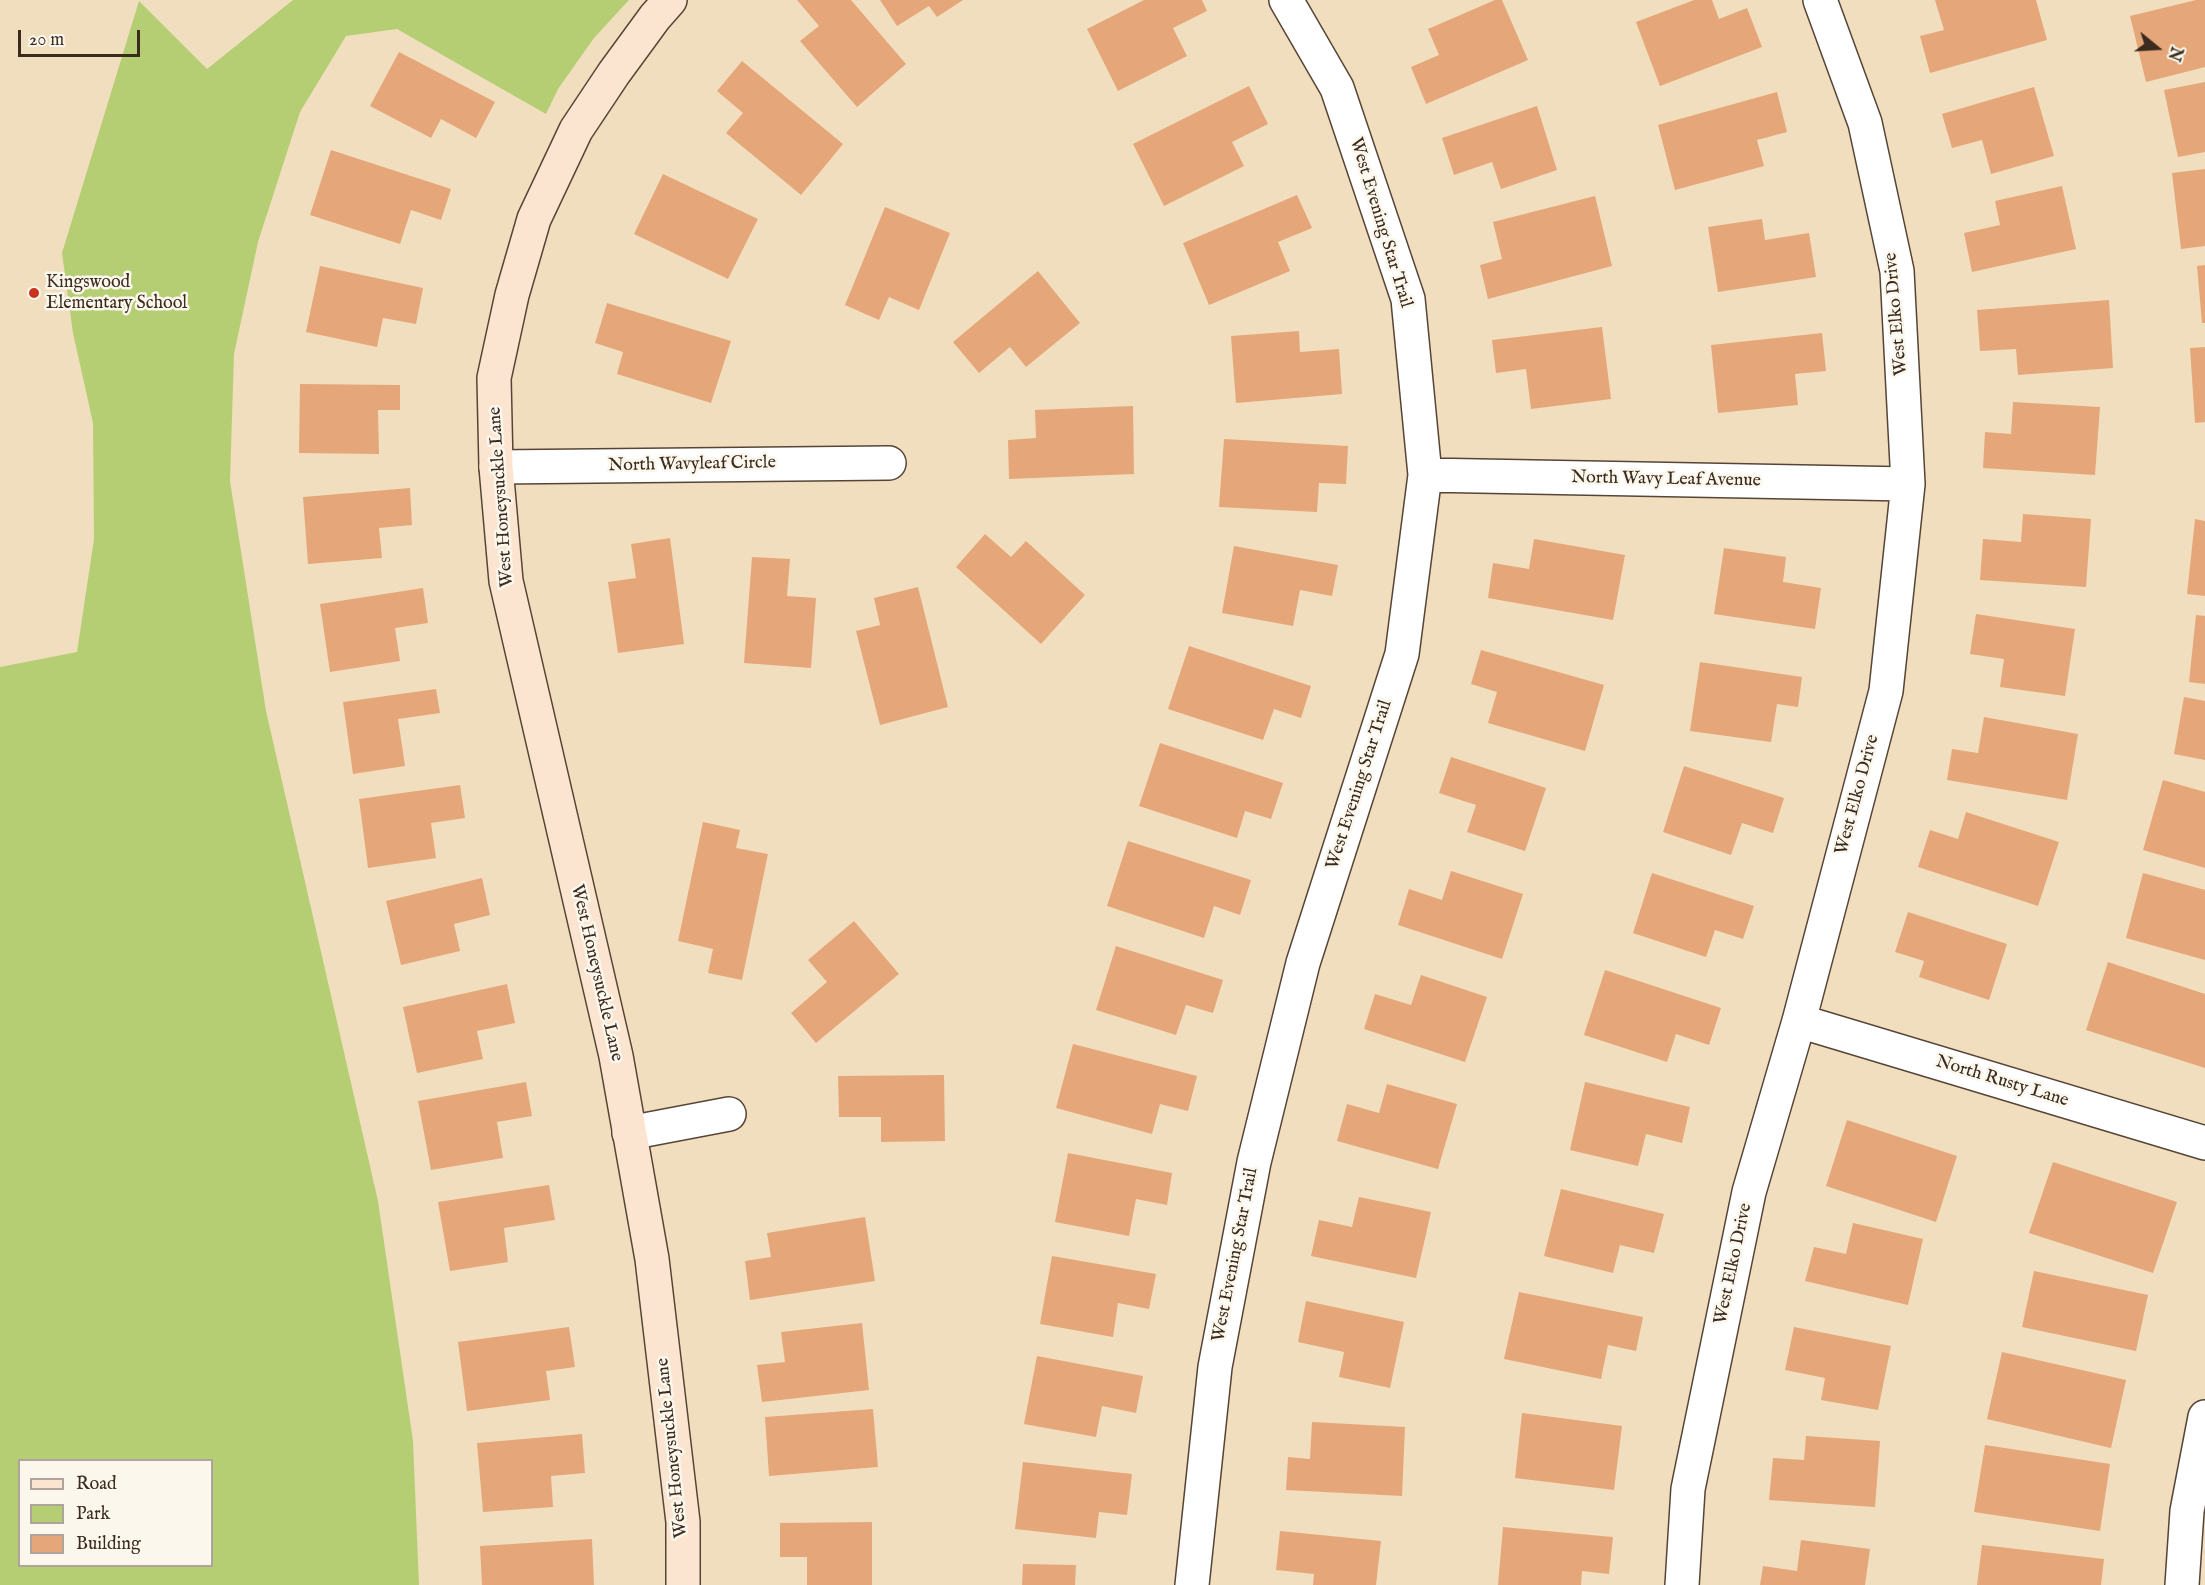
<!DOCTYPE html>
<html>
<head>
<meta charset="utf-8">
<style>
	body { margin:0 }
	#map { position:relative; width:2205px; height:1585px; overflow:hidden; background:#f1debe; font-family:"IM FELL English",serif }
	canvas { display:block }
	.legend { position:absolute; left:18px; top:1459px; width:195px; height:108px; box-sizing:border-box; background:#fbf7ec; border:2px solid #aea59a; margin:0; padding:8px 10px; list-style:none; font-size:18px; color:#3b2a1e }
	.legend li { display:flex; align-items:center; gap:12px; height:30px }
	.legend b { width:30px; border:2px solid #aea59a }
	.north { position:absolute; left:2127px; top:18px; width:60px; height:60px; -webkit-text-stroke:4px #fbf7ec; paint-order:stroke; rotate:108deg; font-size:16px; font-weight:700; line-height:24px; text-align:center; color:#3b2a1e }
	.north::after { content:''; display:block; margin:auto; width:21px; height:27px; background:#3b2a1e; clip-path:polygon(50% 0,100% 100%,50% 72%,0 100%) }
	.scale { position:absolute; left:18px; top:30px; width:122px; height:27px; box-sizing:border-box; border:3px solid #3b2a1e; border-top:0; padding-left:8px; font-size:18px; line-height:21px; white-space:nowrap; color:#3b2a1e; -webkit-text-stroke:4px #fbf7ec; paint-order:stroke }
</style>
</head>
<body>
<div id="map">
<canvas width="2205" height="1585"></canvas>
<ul class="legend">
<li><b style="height:8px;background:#fce5d0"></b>Road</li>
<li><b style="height:16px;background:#b5ce73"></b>Park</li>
<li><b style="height:16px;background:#e5a77a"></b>Building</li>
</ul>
<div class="north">N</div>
<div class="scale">20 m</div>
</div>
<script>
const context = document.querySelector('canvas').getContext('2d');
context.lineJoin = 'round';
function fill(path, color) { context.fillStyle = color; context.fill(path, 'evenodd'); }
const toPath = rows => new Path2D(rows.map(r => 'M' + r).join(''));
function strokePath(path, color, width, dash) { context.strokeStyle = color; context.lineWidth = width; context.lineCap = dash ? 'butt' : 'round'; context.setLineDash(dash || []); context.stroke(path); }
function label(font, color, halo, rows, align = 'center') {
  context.font = font + ' "IM FELL English",serif'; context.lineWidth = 5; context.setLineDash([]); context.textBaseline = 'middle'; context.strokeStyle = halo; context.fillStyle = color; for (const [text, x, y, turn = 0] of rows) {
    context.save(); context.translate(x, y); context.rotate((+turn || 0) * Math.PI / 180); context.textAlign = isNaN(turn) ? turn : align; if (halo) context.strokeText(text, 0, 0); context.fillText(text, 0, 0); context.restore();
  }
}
fill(toPath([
	[293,0,629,0,594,38,558,89,546,114,397,29,346,36,300,112,258,242,234,354,230,481,266,711,378,1201,413,1441,419,1585,0,1585,0,667,77,652,94,539,93,423,73,333,62,253,139,1,207,69],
	[212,1460,212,1566,20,1566,20,1460]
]), '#b5ce73');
fill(toPath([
	[797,0,851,0,906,64,857,107,800,41,819,26],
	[880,0,963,0,937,17,929,6,897,26],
	[1144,0,1202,0,1207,11,1173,28,1187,56,1118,91,1087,29],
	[1495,0,1502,0,1528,60,1426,104,1411,67,1439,55,1428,29],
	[1694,0,1712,0,1719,19,1747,8,1762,47,1660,86,1636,22],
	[1935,0,2036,0,2047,40,1930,73,1920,36,1944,30],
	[2196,0,2205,0,2205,67,2146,82,2130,16],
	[399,52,495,102,476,138,441,119,431,138,370,106],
	[742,61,843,144,801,195,726,133,743,113,717,91],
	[2205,82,2205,152,2178,157,2164,90],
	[1249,86,1268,124,1232,142,1244,166,1164,206,1133,144],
	[2034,87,2054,156,1991,174,1982,140,1952,148,1942,114],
	[1777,92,1787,132,1757,140,1764,166,1675,190,1658,125],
	[1537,106,1557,170,1501,189,1492,162,1454,175,1442,138],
	[331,150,451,189,441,220,411,210,400,244,310,215],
	[2205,169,2205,246,2181,249,2172,173],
	[663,174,758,219,728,279,634,234],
	[2062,186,2076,249,1972,272,1964,233,2000,225,1995,201],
	[1297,195,1312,228,1278,242,1290,271,1209,305,1183,243],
	[1595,196,1612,266,1488,299,1480,265,1502,259,1493,222],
	[885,207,950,233,919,310,889,297,879,320,845,305],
	[1762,219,1765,240,1809,233,1816,277,1718,292,1708,227],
	[2205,265,2205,323,2202,323,2197,266],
	[320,266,423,288,416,324,383,318,377,347,306,332],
	[1038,271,1080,323,1026,367,1010,347,979,373,953,342],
	[2109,300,2113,368,2018,375,2016,349,1980,351,1977,310],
	[607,303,731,341,711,403,617,374,623,352,595,343],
	[1602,327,1611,399,1531,409,1526,369,1496,373,1492,340],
	[1299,331,1300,352,1339,349,1342,394,1236,403,1231,336],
	[1822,333,1826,371,1795,374,1798,405,1718,413,1711,345],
	[2205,347,2205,422,2195,423,2190,348],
	[300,384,400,385,400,410,378,410,379,454,299,453],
	[2013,402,2100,407,2095,475,1983,468,1985,432,2011,434],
	[1133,406,1134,474,1009,479,1008,440,1036,438,1035,410],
	[1224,439,1348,446,1346,484,1319,483,1317,512,1219,507],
	[410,488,412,525,379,528,382,558,308,564,303,497],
	[2023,514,2091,519,2086,587,1980,580,1983,539,2021,542],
	[2195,519,2205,521,2205,596,2187,594],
	[985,534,1011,557,1026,541,1085,595,1041,644,956,567],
	[670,538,684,644,618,653,608,582,636,578,631,544],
	[1534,539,1625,555,1613,620,1488,598,1493,563,1529,569],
	[1234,546,1338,565,1332,596,1300,590,1293,626,1222,613],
	[1724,548,1786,557,1783,582,1821,588,1815,629,1714,614],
	[752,557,790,559,787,596,816,598,811,668,744,663],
	[918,587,948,707,880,725,856,631,880,625,874,598],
	[423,588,428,623,395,628,400,661,330,672,320,604],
	[1976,614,2075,629,2065,696,2000,687,2004,659,1970,654],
	[2196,615,2205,616,2205,684,2189,682],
	[1189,646,1311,686,1301,718,1274,709,1263,740,1168,709],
	[1481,650,1604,685,1585,751,1488,723,1497,692,1471,684],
	[1700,662,1802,677,1798,707,1777,704,1771,742,1690,731],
	[436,689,440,713,398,719,405,766,353,774,343,702],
	[2184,697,2205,701,2205,760,2174,754],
	[1984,717,2078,734,2067,800,1947,780,1952,749,1978,753],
	[1160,743,1283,783,1271,819,1245,811,1237,838,1139,806],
	[1451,757,1546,788,1525,851,1467,832,1476,805,1439,793],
	[1684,766,1784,798,1773,833,1742,823,1731,855,1663,832],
	[2163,780,2205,792,2205,868,2143,850],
	[460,785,465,818,431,823,436,858,368,868,359,799],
	[1966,812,2059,842,2038,906,1918,867,1930,830,1958,839],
	[703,822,740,830,736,848,768,854,742,980,708,973,713,949,678,941],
	[1128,841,1251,880,1240,915,1214,906,1204,938,1107,906],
	[1451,871,1523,894,1502,959,1398,925,1409,889,1442,900],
	[1652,873,1754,906,1743,939,1715,930,1706,957,1633,933],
	[2143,873,2205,890,2205,960,2126,938],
	[482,878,490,915,454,924,460,951,401,965,386,901],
	[1908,912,2007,944,1989,1000,1919,977,1924,961,1895,952],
	[854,921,899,974,816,1043,791,1013,827,982,808,960],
	[1116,946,1223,980,1213,1013,1186,1005,1176,1035,1096,1010],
	[2108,962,2205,994,2205,1068,2086,1030],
	[1605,970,1721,1008,1709,1045,1676,1034,1667,1062,1584,1035],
	[1421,975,1487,997,1465,1062,1364,1029,1375,994,1411,1005],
	[507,984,515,1023,477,1031,483,1059,417,1073,403,1007],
	[1073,1044,1197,1076,1188,1111,1160,1104,1152,1134,1056,1108],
	[944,1075,945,1141,881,1142,881,1117,839,1117,838,1076],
	[526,1082,532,1116,497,1122,503,1158,431,1170,418,1101],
	[1585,1082,1690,1107,1682,1143,1646,1134,1638,1166,1570,1150],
	[1387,1084,1457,1104,1438,1169,1337,1141,1347,1104,1379,1113],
	[1847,1120,1957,1156,1936,1222,1826,1186],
	[1068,1153,1172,1173,1167,1205,1136,1199,1129,1236,1055,1222],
	[2053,1162,2177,1202,2153,1273,2029,1233],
	[549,1185,555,1220,504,1228,508,1262,450,1271,438,1202],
	[1561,1189,1664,1214,1654,1253,1620,1245,1613,1273,1544,1256],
	[1359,1197,1431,1212,1416,1278,1311,1256,1319,1220,1352,1227],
	[865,1217,875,1281,750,1300,745,1261,771,1257,767,1233],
	[1853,1223,1923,1239,1908,1305,1805,1281,1814,1247,1846,1254],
	[1052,1256,1156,1274,1149,1309,1118,1303,1113,1337,1040,1324],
	[2034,1271,2148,1295,2136,1351,2022,1327],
	[1519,1292,1643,1317,1636,1351,1608,1345,1601,1379,1504,1359],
	[1306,1301,1404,1322,1390,1388,1339,1377,1344,1352,1298,1342],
	[862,1323,869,1390,762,1402,757,1365,785,1362,781,1332],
	[569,1327,575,1367,546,1371,550,1400,467,1411,458,1342],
	[1794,1327,1891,1346,1878,1410,1821,1400,1825,1378,1785,1370],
	[2002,1352,2126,1380,2111,1448,1987,1419],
	[1037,1356,1143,1376,1136,1413,1102,1406,1096,1437,1024,1424],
	[873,1409,878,1467,769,1476,765,1417],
	[1522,1413,1622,1426,1614,1490,1515,1478],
	[1312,1422,1405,1427,1402,1496,1286,1490,1288,1457,1310,1459],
	[582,1434,585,1473,551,1476,553,1507,483,1512,477,1443],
	[1806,1436,1880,1441,1875,1507,1769,1500,1773,1458,1804,1460],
	[1985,1445,2110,1464,2100,1531,1974,1512],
	[1023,1462,1132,1474,1127,1515,1099,1512,1096,1538,1015,1529],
	[872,1522,872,1585,807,1585,807,1557,780,1557,780,1523],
	[1503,1527,1613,1537,1609,1574,1582,1571,1581,1585,1498,1585],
	[1280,1531,1381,1541,1376,1585,1313,1585,1314,1574,1276,1570],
	[592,1539,594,1585,482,1585,480,1546],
	[1801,1540,1870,1549,1865,1585,1760,1585,1763,1566,1797,1571],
	[1982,1545,2104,1559,2101,1585,1977,1585],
	[1023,1564,1076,1565,1075,1585,1022,1585]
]), '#e5a77a');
const street = toPath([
	[496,467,889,463],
	[1425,475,1908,484],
	[1799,1021,2205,1143],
	[629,1133,729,1114],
	[1192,1585,1215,1367,1254,1162,1303,963,1402,654,1425,475,1408,299,1337,88,1286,0],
	[1682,1585,1688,1489,1749,1192,1799,1021,1886,691,1908,484,1897,271,1865,123,1820,0],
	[2182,1585,2187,1511,2205,1417]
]);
const secondary = toPath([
	[670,0,655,17,614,73,576,130,534,219,512,295,494,378,496,467,506,581,616,1056,652,1259,683,1522,683,1585]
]);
strokePath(street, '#564536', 36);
strokePath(secondary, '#564536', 36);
strokePath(street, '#fff', 33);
strokePath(secondary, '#fce5d0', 33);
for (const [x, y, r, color] of [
	[34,293,6,"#c8321e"]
]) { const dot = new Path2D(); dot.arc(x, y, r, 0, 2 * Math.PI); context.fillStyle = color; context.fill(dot); strokePath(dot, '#fbf7ec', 2); }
label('18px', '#3b2a1e', '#fbf7ec', [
	["West Evening Star Trail",1380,223,73],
	["West Elko Drive",1897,314,-95],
	["North Wavyleaf Circle",692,465,-1],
	["North Wavy Leaf Avenue",1666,480,1],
	["West Honeysuckle Lane",502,497,-94],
	["West Evening Star Trail",1360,785,-72],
	["West Elko Drive",1858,795,-75],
	["West Honeysuckle Lane",596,973,77],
	["North Rusty Lane",2002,1082,17],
	["West Evening Star Trail",1236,1255,-79],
	["West Elko Drive",1734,1264,-78],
	["West Honeysuckle Lane",673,1448,-96]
]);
label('18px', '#3b2a1e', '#fbf7ec', [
	["Kingswood",46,283],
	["Elementary School",46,304]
], 'left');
</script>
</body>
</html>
